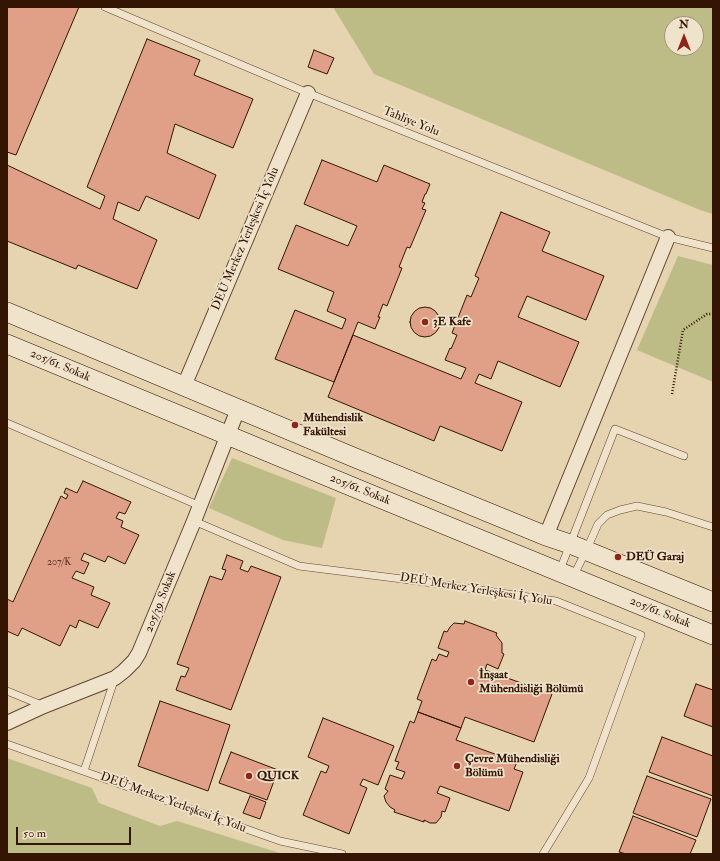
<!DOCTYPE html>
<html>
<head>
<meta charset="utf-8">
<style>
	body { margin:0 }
	#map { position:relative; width:720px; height:861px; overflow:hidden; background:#e6d4b1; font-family:"IM FELL Double Pica",serif }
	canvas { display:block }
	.frame { position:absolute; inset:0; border:8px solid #341503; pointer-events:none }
	.north { position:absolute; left:664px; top:16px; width:40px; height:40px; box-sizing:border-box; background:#efe3cc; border:1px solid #a4917c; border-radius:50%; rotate:0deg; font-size:11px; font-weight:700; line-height:16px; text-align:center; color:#341503 }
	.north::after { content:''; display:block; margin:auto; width:14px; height:18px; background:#8f2418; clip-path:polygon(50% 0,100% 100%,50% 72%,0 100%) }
	.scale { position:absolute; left:16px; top:827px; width:115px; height:18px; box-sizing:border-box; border:2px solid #341503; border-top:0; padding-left:5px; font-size:12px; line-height:14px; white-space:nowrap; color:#341503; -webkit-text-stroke:3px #efe3cc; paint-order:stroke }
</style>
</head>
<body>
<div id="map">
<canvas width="720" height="861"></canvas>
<div class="frame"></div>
<div class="north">N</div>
<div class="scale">50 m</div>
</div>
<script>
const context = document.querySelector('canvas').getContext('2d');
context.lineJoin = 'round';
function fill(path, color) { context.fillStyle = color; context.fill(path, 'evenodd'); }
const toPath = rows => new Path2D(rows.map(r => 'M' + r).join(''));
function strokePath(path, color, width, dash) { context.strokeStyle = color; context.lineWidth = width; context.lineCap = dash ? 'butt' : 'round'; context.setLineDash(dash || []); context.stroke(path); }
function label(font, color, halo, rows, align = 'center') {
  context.font = font + ' "IM FELL Double Pica",serif'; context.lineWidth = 3.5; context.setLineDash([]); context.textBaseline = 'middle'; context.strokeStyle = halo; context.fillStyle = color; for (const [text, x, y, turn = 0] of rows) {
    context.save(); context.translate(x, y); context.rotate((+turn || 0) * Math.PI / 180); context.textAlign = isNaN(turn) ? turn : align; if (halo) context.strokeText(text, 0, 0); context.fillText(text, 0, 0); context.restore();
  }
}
fill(toPath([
	[333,7,713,7,713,214,700,210,374,74],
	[672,24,696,24,696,48,672,48],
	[678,256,713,265,713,382,637,350],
	[232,458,336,498,322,548,283,540,209,508],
	[7,758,92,788,99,803,160,826,177,821,283,854,7,854]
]), '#bdbb86');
const building = toPath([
	[7,7,79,7,16,155,7,152,7,7],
	[147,39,200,60,194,75,253,99,233,148,175,124,167,153,216,175,199,219,146,196,139,211,118,202,113,219,157,240,137,289,78,265,76,269,7,241,7,165,100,209,105,196,87,187,147,39],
	[314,50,334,58,327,74,308,67,314,50],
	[322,160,377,182,384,165,430,184,426,194,425,194,422,202,425,203,422,209,426,210,410,248,407,247,399,267,402,268,387,306,383,304,378,317,380,317,375,329,358,322,334,382,275,359,295,310,342,329,346,319,327,311,334,292,278,269,296,225,348,246,357,226,304,204,322,160],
	[501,212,550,232,542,251,604,276,586,320,527,296,518,317,579,342,560,387,498,361,491,379,479,374,475,383,522,402,502,451,440,426,434,441,328,397,353,335,461,379,466,368,445,360,450,348,451,349,457,335,452,333,467,295,471,297,479,278,475,276,501,212],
	'410 322a15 15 0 1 1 30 0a15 15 0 1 1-30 0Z',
	[83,481,131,502,125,514,119,512,116,518,123,521,121,527,139,535,125,564,108,556,105,562,84,553,81,560,89,563,84,574,76,571,72,578,94,587,91,595,110,603,98,628,79,620,76,628,70,625,60,646,22,628,18,636,7,631,7,599,13,602,61,496,66,499,68,495,64,493,66,488,77,493,83,481],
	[227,555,243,561,240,569,248,572,251,566,281,577,231,710,176,690,181,676,185,677,189,668,177,664,210,576,222,580,226,570,222,569,227,555],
	[465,621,497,633,496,635,502,643,502,653,504,654,498,669,487,664,485,670,552,694,534,742,465,717,461,728,418,712,422,701,417,699,432,659,436,661,439,654,447,657,449,652,438,648,444,631,447,632,450,627,454,623,464,624,465,621],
	[696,684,713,690,713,727,684,716,696,684],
	[160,701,230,725,208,791,138,766,160,701],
	[418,712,461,728,456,740,517,762,514,769,523,772,509,811,440,786,437,793,450,798,445,812,442,811,441,817,436,823,430,823,424,820,424,822,394,812,395,810,390,807,386,802,384,796,388,791,385,789,390,775,402,779,405,772,396,769,399,762,395,761,410,721,414,723,418,712],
	[323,718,394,746,378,785,363,779,360,785,367,788,349,834,303,815,321,771,326,773,329,766,308,757,323,718],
	[662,737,713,756,713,796,649,772,662,737],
	[231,752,278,770,267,800,219,783,231,752],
	[647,776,711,799,697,837,633,813,647,776],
	[250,796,266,802,260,819,243,813,250,796],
	[633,816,696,840,690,854,626,854,619,852,633,816]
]);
fill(building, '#e09f87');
strokePath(building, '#341503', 1);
const lane = toPath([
	[105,7,308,93,668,237,713,248],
	[7,423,200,506],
	[194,521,299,566,418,581,556,601,641,635,589,778,543,854],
	[560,570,615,429,684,456],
	[573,577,586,551,598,524,607,515,620,510,637,506,666,512,713,527],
	[7,691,44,706],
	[7,744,280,841,342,854],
	[84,771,115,678]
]);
const street = toPath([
	[184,386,308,93],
	[546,536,668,237],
	[7,723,44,706,115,678,124,671,134,661,139,653,194,521,238,409]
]);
const secondary = toPath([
	[7,312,353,457,546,536,570,544,713,602],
	[7,344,377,497,713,635]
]);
strokePath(lane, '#60452e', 8);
strokePath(street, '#60452e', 16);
strokePath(secondary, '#341503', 20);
strokePath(toPath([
	[672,394,683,330,707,314,713,314]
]), '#341503', 2.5, [1, 2]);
strokePath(lane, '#efe3cc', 7);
strokePath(street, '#efe3cc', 14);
strokePath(secondary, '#efe3cc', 19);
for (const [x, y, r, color] of [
	[425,322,4,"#8f2418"],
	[295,425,4,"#8f2418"],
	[618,557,4,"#8f2418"],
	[471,682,4,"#8f2418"],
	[457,766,4,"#8f2418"],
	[249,776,4,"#8f2418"]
]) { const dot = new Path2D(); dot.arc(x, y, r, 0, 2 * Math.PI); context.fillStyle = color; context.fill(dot); strokePath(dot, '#efe3cc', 1.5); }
label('10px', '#5f3824', null, [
	["207/K",59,563]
]);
label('12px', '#341503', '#efe3cc', [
	["Tahliye Yolu",411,122,22],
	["DEÜ Merkez Yerleşkesi İç Yolu",246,239,-67],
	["205/61. Sokak",60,366,23],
	["205/61. Sokak",360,490,22],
	["DEÜ Merkez Yerleşkesi İç Yolu",476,590,9],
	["205/39. Sokak",161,602,-68],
	["205/61. Sokak",660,613,22],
	["DEÜ Merkez Yerleşkesi İç Yolu",173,803,20]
]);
label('bold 12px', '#341503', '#efe3cc', [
	["3E Kafe",433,322],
	["Mühendislik",303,418],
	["Fakültesi",303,432],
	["DEÜ Garaj",626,557],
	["İnşaat",479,675],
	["Mühendisliği Bölümü",479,689],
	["Çevre Mühendisliği",465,759],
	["Bölümü",465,773],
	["QUICK",257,776]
], 'left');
</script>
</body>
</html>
